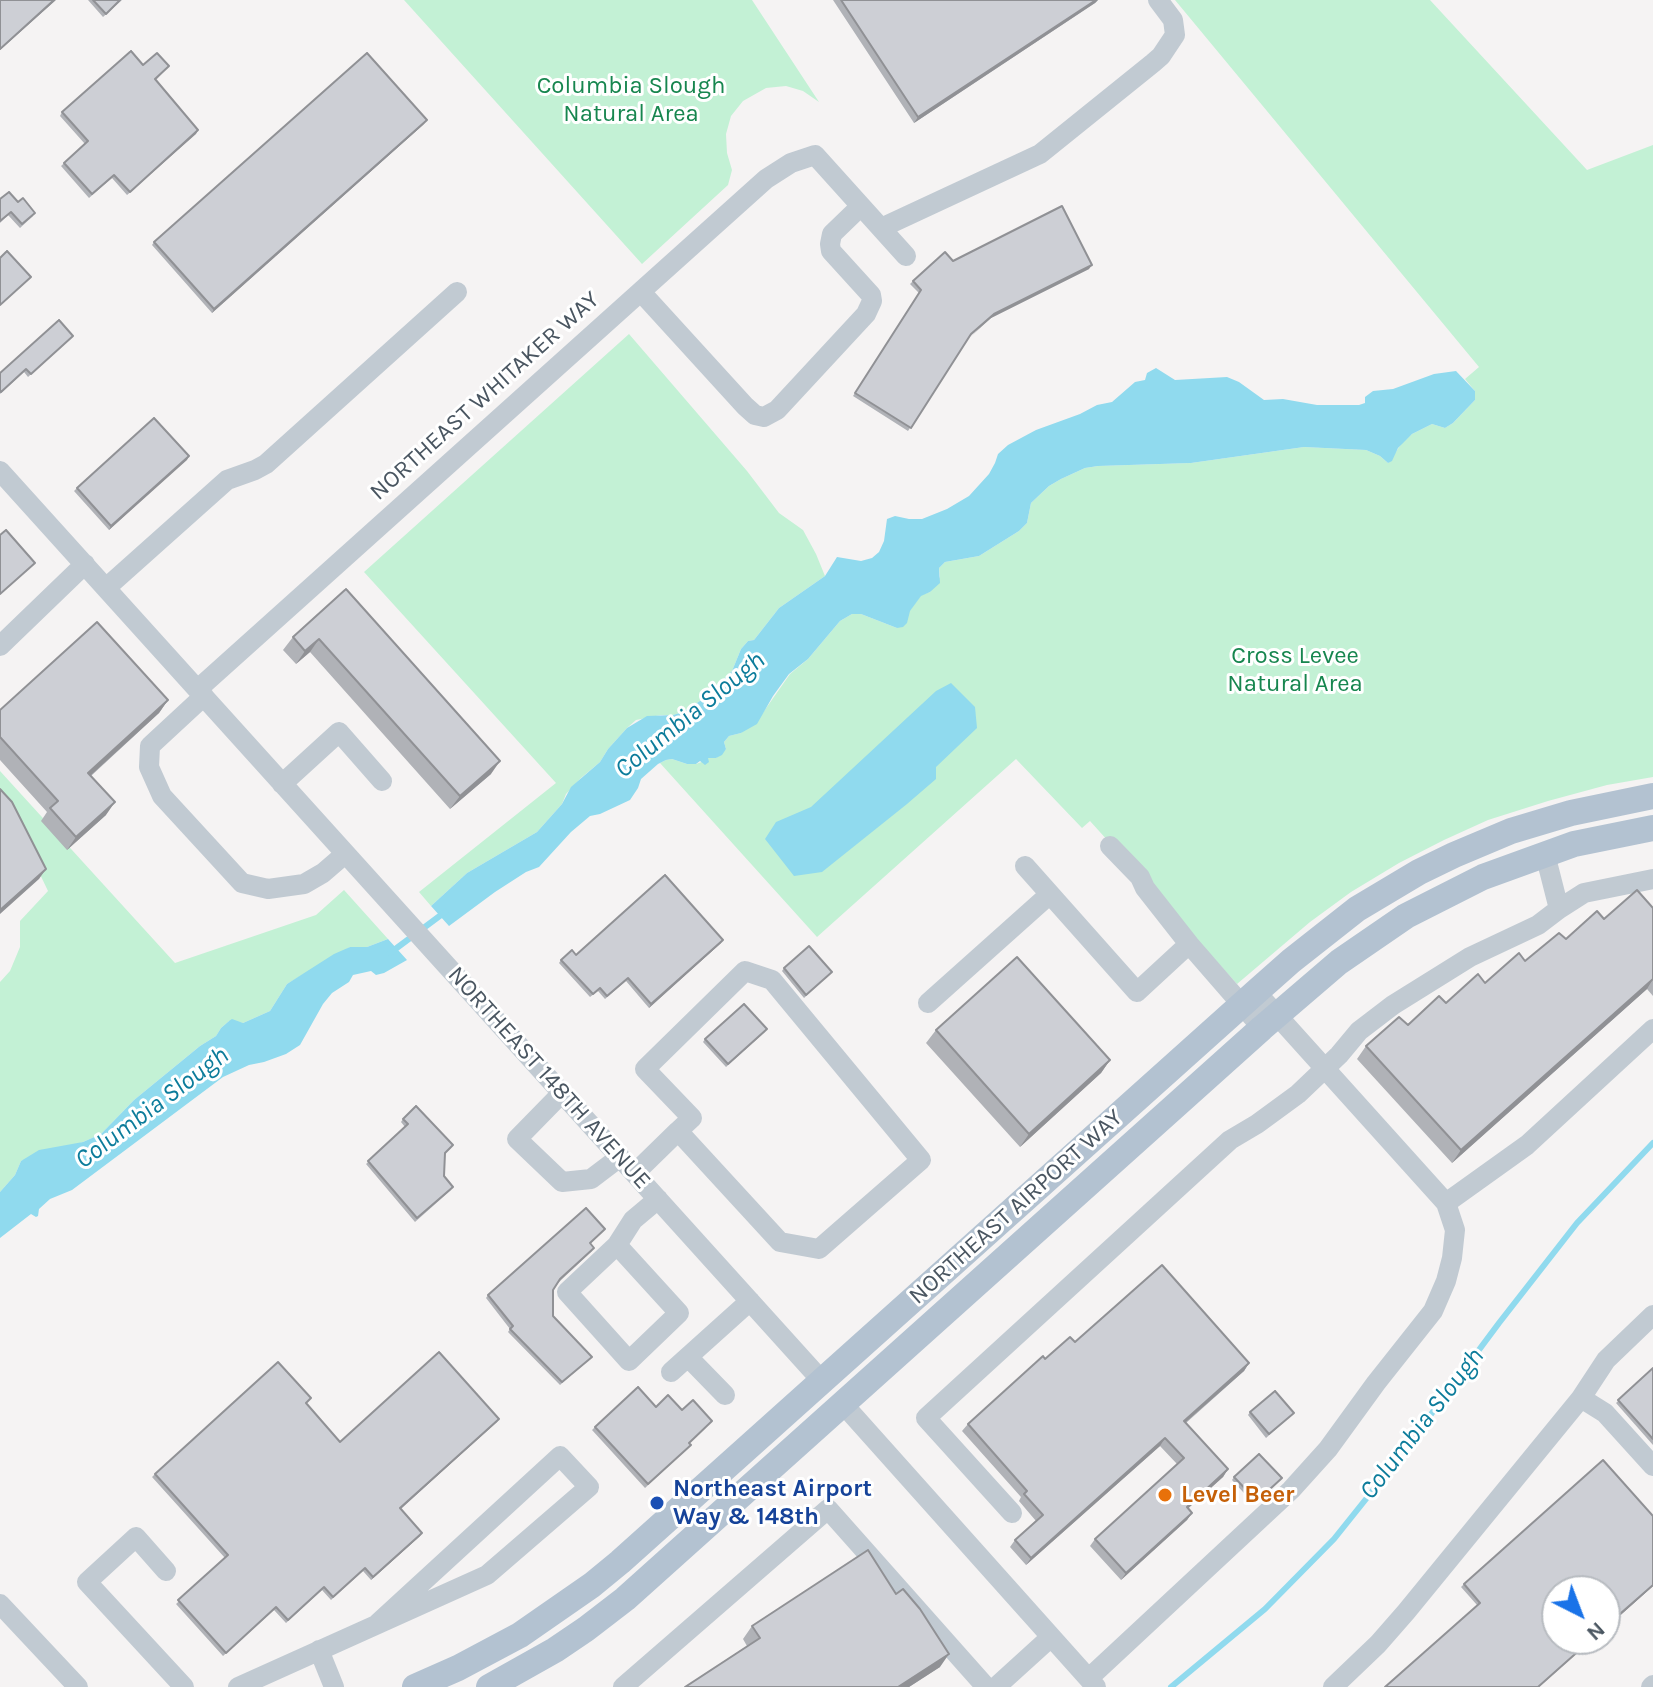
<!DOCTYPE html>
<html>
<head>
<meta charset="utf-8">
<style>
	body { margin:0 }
	#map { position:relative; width:1653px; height:1687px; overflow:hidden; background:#f5f3f3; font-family:Karla,sans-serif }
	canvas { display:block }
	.north { position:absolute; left:1541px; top:1575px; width:80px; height:80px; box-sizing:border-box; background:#fff; border:2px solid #b7bbc0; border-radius:50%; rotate:138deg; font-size:22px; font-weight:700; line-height:32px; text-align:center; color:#4a5661 }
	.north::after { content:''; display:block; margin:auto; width:28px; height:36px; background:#1a73e8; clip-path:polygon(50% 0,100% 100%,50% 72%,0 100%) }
</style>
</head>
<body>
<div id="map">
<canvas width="1653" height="1687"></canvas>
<div class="north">N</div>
</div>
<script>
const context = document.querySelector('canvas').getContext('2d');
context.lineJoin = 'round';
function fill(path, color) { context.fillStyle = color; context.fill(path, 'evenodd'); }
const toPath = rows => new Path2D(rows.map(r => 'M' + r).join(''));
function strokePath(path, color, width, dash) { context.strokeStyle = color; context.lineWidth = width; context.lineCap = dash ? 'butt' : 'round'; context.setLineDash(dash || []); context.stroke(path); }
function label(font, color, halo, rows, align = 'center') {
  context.font = font + ' Karla,sans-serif'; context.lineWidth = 6; context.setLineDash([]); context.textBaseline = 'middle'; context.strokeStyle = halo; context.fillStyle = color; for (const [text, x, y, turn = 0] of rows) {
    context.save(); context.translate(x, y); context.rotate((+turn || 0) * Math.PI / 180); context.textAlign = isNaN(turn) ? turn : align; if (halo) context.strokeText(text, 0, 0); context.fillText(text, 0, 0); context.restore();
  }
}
fill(toPath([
	[404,0,752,0,819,102,803,91,786,86,766,88,743,101,731,116,726,134,727,153,732,170,728,185,642,264],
	[1175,0,1430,0,1587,170,1653,145,1653,777,1607,785,1548,801,1488,820,1444,840,1399,863,1351,892,1310,922,1237,984,1090,821,1082,828,1016,759,817,937,660,763,666,760,672,759,687,764,696,764,707,760,708,758,716,758,726,749,724,742,729,736,741,733,762,714,790,674,808,659,840,621,852,614,861,614,897,628,921,595,930,592,940,577,939,568,945,562,979,556,1019,531,1027,523,1031,503,1049,486,1061,479,1085,468,1098,466,1191,463,1304,447,1366,450,1380,456,1388,463,1402,443,1412,434,1432,424,1445,428,1453,423,1475,400,1475,391,1465,379,1479,367],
	[629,334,747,471,779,513,803,530,816,554,825,576,779,608,754,640,748,641,741,649,732,671,706,697,683,712,673,715,661,715,636,720,627,728,608,749,600,762,581,778,566,794,562,804,537,832,467,873,431,906,419,892,556,783,364,572],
	[0,771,175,963,316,915,344,890,388,939,367,947,350,947,287,984,270,1011,243,1023,229,1021,221,1028,216,1036,200,1046,134,1100,101,1134,83,1142,21,1161,15,1175,0,1192,0,982,10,971,20,947,20,921,48,891,11,814,0,802]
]), '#c3f1d5');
fill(toPath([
	[1156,368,1175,380,1227,377,1239,382,1264,400,1283,399,1317,405,1359,405,1365,403,1365,397,1373,391,1393,389,1434,374,1456,371,1475,391,1475,400,1453,423,1445,428,1432,424,1412,434,1398,448,1392,461,1388,463,1380,456,1366,450,1304,447,1191,463,1098,466,1085,468,1061,479,1049,486,1031,503,1027,523,1019,531,979,556,945,562,939,568,940,583,930,592,921,596,910,611,907,623,903,627,897,628,861,614,852,614,840,621,808,659,789,674,773,696,757,724,741,733,729,736,724,742,726,749,722,755,716,758,708,758,709,762,705,765,700,761,696,764,687,764,672,759,666,760,658,764,641,779,638,788,630,800,600,814,590,816,571,832,539,867,526,872,495,892,449,926,431,906,467,873,537,832,562,804,571,787,600,762,608,749,627,728,647,716,673,715,683,712,706,697,732,671,741,649,748,641,754,640,779,608,825,576,837,557,861,561,872,558,879,552,884,541,887,519,895,516,909,519,922,519,947,509,969,496,989,474,995,463,998,454,1008,445,1036,430,1080,414,1097,405,1112,402,1135,382,1145,380,1147,373],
	[951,683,975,707,977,728,936,767,936,779,907,804,822,872,794,876,765,839,776,822,811,807,936,691],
	[388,939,407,960,384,973,376,975,371,971,353,975,349,982,332,993,323,1004,300,1045,286,1054,264,1062,249,1065,223,1077,72,1190,50,1199,39,1209,38,1216,36,1217,31,1214,0,1238,0,1192,15,1175,21,1161,39,1150,83,1142,101,1134,134,1100,200,1046,216,1036,221,1028,229,1021,232,1019,243,1023,270,1011,287,984,334,954,350,947,367,947]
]), '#90daee');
strokePath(toPath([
	[390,953,445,912],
	[1171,1687,1265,1609,1334,1539,1394,1464,1499,1323,1577,1223,1653,1143]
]), '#90daee', 6);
strokePath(toPath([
	[881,228,1040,154,1153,63,1161,56,1175,35,1173,20,1158,0],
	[641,292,745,406,755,415,764,417,777,410,866,314,872,301,871,295,831,251,830,244,832,234,861,206],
	[0,471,822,1381],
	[106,588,227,480,255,470,266,464,457,292],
	[0,646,85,564],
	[198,689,766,179,791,163,815,155,906,256],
	[204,696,150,746,149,767,162,796,242,883,268,889,304,884,323,873,345,854],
	[282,784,339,732,382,781],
	[1110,846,1140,877,1145,888,1189,944],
	[1545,854,1559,909],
	[1025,866,1137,992,1189,944,1262,1028],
	[928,1003,1050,894],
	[561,1094,517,1139,562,1182,591,1179,620,1157],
	[635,1173,678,1131,780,1242,819,1249,921,1160,772,980,745,971,645,1069,692,1118,678,1131],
	[1446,1203,1527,1145,1653,1029],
	[617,1245,679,1313,629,1361,567,1292,617,1245,633,1220,658,1199],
	[688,1357,725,1395],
	[671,1372,750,1301],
	[1581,1398,1605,1413,1653,1466],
	[843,1404,1096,1687],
	[1012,1513,926,1418,1230,1140,1257,1124,1298,1094,1339,1055,1359,1031,1393,1005,1470,957,1538,925,1559,909,1584,893,1653,879],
	[166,1571,136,1537,87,1582,184,1687],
	[0,1604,78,1687],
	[319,1650,334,1687],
	[1089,1678,1291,1490,1328,1449,1376,1383,1433,1311,1446,1281,1452,1258,1455,1230,1446,1203,1256,992],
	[238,1687,487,1575,589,1487,560,1456,378,1623],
	[623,1687,828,1509,986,1687],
	[996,1687,1051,1637],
	[1333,1687,1378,1644,1406,1612,1581,1398,1606,1360,1653,1315],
	[1651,1687,1653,1685]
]), '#c1cad2', 20);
strokePath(toPath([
	[415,1687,458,1668,520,1635,592,1585,620,1562,1256,992,1291,961,1357,909,1419,872,1454,855,1511,831,1571,813,1653,796],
	[489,1687,555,1650,586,1629,625,1599,1262,1028,1339,962,1406,916,1483,877,1574,844,1653,828]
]), '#b3c2d1', 26);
fill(toPath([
	[88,0,122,0,103,17],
	[833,0,1098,0,1095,3,914,123],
	[143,65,169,66,156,80,198,130,127,195,112,178,89,198,61,166,85,144,60,116,62,112],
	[424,124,212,313,152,245,154,242],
	[0,199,18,202,33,216,20,228,8,215,0,223],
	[953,261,1089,269,991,318,969,337,908,431,853,396,919,293,910,284,913,281],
	[73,336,28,377,24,372,0,394,0,373],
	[189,456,109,530,74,491,77,488],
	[346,589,491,774,450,809,310,652,296,664,283,650,293,637],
	[168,700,159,713,91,776,106,815,67,850,41,821,47,812,0,760,0,710],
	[1653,908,1653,996,1647,989,1452,1163,1357,1059,1366,1046,1566,939],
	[721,943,649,1008,626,981,605,999,598,991,590,997,559,963,561,960,576,955],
	[784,968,832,972,804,998,782,971],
	[936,1030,1110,1060,1101,1073,1020,1147,926,1043],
	[765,1032,726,1067,703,1042,705,1039],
	[403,1119,451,1148,444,1154,444,1176,451,1190,415,1222,366,1164,405,1127,401,1122],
	[605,1229,591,1243,592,1251,559,1282,553,1290,553,1316,592,1357,560,1385,508,1332,510,1329,486,1298,488,1295],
	[1075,1342,1249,1363,1244,1371,1186,1423,1228,1469,1223,1477,1188,1508,1192,1513,1187,1520,1121,1580,1090,1546,1095,1539,1177,1464,1160,1446,1026,1565,1010,1547,1015,1540,1036,1521,1019,1501,1021,1497,962,1431,968,1424,1045,1359],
	[1653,1368,1653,1445,1616,1403],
	[306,1404,340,1442,499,1419,401,1509,420,1536,371,1580,363,1571,331,1600,322,1590,286,1623,274,1610,223,1656,176,1604,225,1558,152,1477,155,1474],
	[656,1407,682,1410,712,1421,689,1443,688,1448,645,1488,592,1430,595,1427],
	[1250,1412,1294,1413,1266,1438,1248,1415],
	[1234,1477,1282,1478,1254,1504,1232,1480],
	[1464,1584,1653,1586,1605,1629,1605,1591,1557,1639,1593,1639,1539,1687,1477,1605,1461,1587],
	[896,1594,940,1667,909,1687,685,1687,747,1646,743,1639,752,1626]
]), '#b0b2b7');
fill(toPath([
	[54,0,56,0,0,50,0,49],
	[1096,0,1098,0,1095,3,914,123,918,117],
	[427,120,424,124,212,313,214,309],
	[198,130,196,134,127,195,130,192],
	[1092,265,1089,269,991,318,969,338,994,314],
	[189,456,187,460,109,530,111,526],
	[319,639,310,652,296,664,305,651],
	[168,700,159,713,79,786,88,773],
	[500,761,491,774,450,809,460,796],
	[115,802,106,815,67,850,76,837],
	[46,869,39,879,0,914,0,910],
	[723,940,721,943,649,1008,651,1004],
	[1653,979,1647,989,1452,1163,1461,1150],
	[1110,1060,1101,1073,1020,1147,1029,1134],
	[1249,1363,1244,1371,1179,1428,1184,1421],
	[499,1419,497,1422,398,1511,400,1508],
	[1165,1438,1160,1446,1026,1565,1031,1558],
	[1228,1469,1223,1477,1182,1514,1187,1507],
	[1192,1513,1187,1520,1121,1580,1126,1573],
	[422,1533,420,1536,371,1580,373,1577],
	[1653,1585,1653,1586,1605,1629,1605,1627],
	[949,1654,940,1667,909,1687,898,1687]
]), '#909195');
const building = toPath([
	[0,0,54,0,0,49,0,0],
	[93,0,120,0,106,14,93,0],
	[841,0,1096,0,918,117,841,0],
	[131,51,143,65,157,53,169,66,155,79,198,130,130,192,114,175,92,194,64,163,88,141,62,112,131,51],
	[367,53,427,120,214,309,154,242,367,53],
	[9,192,18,202,23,198,35,213,22,224,11,212,0,221,0,199,9,192],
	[1062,206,1092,265,994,314,971,334,911,428,855,393,921,290,913,281,945,252,953,261,1062,206],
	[7,251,31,277,0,305,0,258,7,251],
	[59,320,73,336,31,374,26,369,1,392,0,390,0,373,59,320],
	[154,418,189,456,111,526,77,488,154,418],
	[6,530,35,563,0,594,0,535,6,530],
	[346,589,500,761,460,796,319,639,305,651,293,637,346,589],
	[97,622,168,700,88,773,115,802,76,837,50,808,58,801,0,737,0,710,97,622],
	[0,789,12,802,46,869,0,910,0,789],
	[665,875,723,940,651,1004,628,978,607,996,600,988,593,994,561,960,572,950,576,955,665,875],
	[1637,890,1653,908,1653,979,1461,1150,1366,1046,1399,1017,1408,1025,1439,996,1446,1003,1478,974,1485,983,1519,953,1525,961,1559,933,1566,939,1597,911,1604,919,1637,890],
	[809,946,832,972,806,995,784,968,809,946],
	[1017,957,1110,1060,1029,1134,936,1030,1017,957],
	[744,1004,767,1029,728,1064,705,1039,744,1004],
	[416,1106,453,1145,445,1153,444,1176,453,1187,417,1218,368,1161,408,1124,403,1119,416,1106],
	[586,1208,605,1229,590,1243,594,1248,560,1279,553,1290,553,1316,592,1357,562,1382,510,1329,513,1326,488,1295,586,1208],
	[1162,1265,1249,1363,1184,1421,1228,1469,1187,1507,1192,1513,1126,1573,1095,1539,1184,1458,1165,1438,1031,1558,1015,1540,1043,1515,1024,1494,1027,1491,968,1424,1043,1356,1045,1359,1070,1337,1075,1342,1162,1265],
	[439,1352,499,1419,400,1508,422,1533,373,1577,365,1568,333,1597,324,1587,288,1620,276,1607,226,1653,178,1600,228,1555,155,1474,278,1362,311,1398,306,1403,340,1442,439,1352],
	[1653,1368,1653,1439,1618,1400,1653,1368],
	[638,1387,656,1407,668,1395,682,1410,693,1400,712,1421,689,1443,691,1445,648,1484,595,1427,638,1387],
	[1275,1391,1294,1413,1269,1434,1250,1412,1275,1391],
	[1259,1454,1282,1478,1257,1501,1234,1477,1259,1454],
	[1603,1460,1653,1516,1653,1585,1605,1627,1605,1591,1557,1591,1557,1639,1592,1639,1538,1687,1385,1687,1480,1603,1464,1584,1603,1460],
	[868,1550,896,1594,903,1589,920,1609,949,1654,898,1687,685,1687,760,1638,752,1626,868,1550]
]);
fill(building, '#cdcfd5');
strokePath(building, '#909195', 2);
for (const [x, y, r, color] of [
	[1165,1495,8,"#e8710a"],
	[657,1503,8,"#1a4fb4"]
]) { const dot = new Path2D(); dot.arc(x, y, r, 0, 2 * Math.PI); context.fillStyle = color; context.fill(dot); strokePath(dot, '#fff', 3); }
label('24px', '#17864f', '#fff', [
	["Columbia Slough",631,86],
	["Natural Area",631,114],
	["Cross Levee",1295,656],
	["Natural Area",1295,684]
]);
label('24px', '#4a5661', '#fff', [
	["NORTHEAST WHITAKER WAY",485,396,-42],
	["NORTHEAST 148TH AVENUE",549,1078,48],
	["NORTHEAST AIRPORT WAY",1016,1207,-42]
]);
label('bold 24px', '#164399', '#fff', [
	["Northeast Airport",673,1489],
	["Way & 148th",673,1517]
], 'left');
label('bold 24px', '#c56008', '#fff', [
	["Level Beer",1181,1495]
], 'left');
label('italic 26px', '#0c7c9b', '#fff', [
	["Columbia Slough",690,715,-39],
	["Columbia Slough",152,1108,-37],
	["Columbia Slough",1422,1424,-52]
]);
</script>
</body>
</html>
